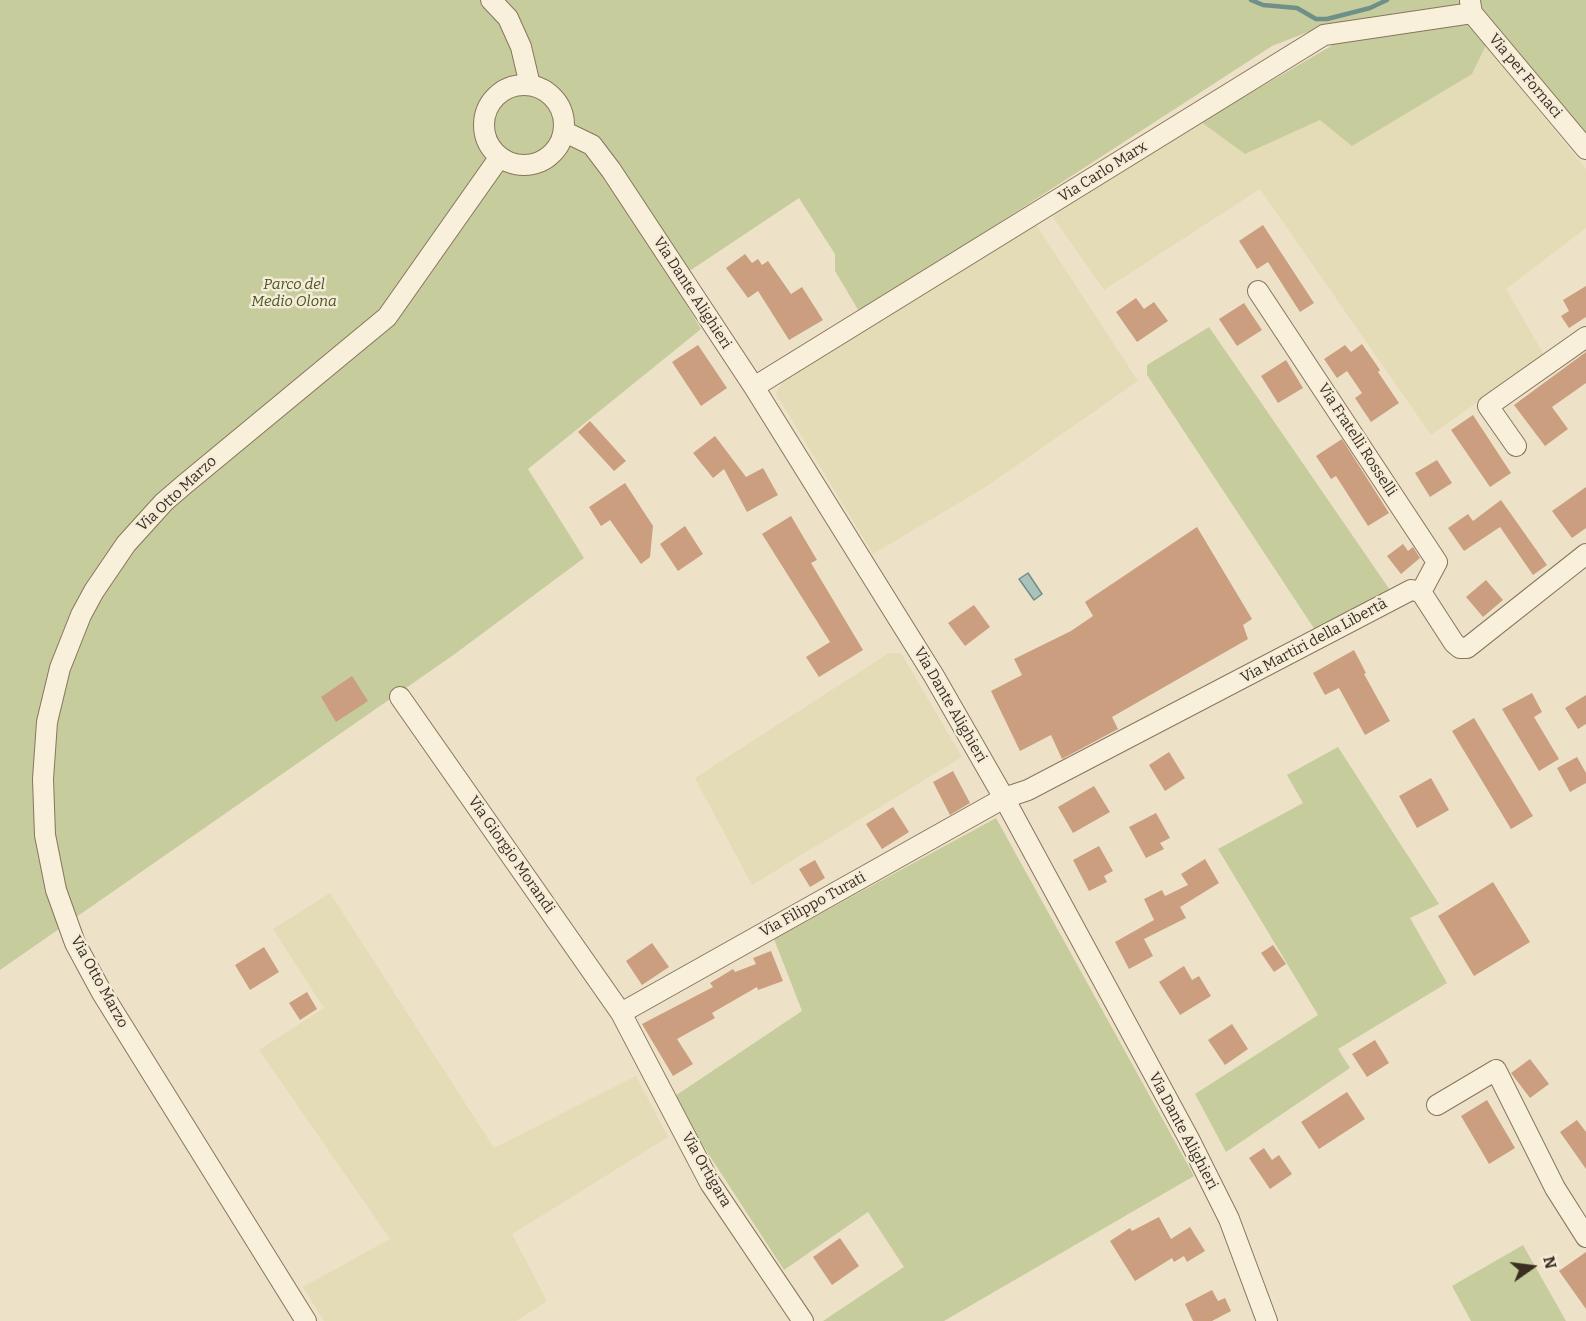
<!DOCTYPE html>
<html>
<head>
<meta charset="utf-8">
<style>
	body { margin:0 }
	#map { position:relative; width:1586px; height:1321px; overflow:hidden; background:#ede2c8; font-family:Bitter,serif }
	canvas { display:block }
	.north { position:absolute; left:1502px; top:1237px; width:60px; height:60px; -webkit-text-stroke:4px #f5ecd8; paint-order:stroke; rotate:76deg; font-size:16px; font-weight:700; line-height:24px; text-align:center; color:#3a2d21 }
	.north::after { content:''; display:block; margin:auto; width:21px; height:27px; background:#3a2d21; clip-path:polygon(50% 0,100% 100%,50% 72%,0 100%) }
</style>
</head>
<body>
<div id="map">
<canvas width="1586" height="1321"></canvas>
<div class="north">N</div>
</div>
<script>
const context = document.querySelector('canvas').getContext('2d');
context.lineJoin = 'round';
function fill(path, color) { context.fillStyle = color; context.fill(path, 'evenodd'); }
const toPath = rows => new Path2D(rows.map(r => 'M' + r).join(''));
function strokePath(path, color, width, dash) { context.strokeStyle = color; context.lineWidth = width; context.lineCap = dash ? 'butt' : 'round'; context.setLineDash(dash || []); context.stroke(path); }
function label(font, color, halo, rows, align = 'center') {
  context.font = font + ' Bitter,serif'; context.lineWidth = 5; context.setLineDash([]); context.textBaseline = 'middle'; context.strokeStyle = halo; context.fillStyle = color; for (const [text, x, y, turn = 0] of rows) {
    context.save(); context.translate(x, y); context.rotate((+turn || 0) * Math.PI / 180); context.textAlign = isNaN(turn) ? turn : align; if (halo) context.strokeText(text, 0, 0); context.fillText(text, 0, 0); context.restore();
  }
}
fill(toPath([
	[1486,46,1586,169,1586,228,1506,289,1544,355,1431,435,1260,189,1104,290,1050,213,1201,122,1245,154,1320,120,1472,74],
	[1033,220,1138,381,984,488,873,554,776,394,784,379],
	[889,653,901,653,962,757,752,885,695,778],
	[330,893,494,1148,636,1076,668,1137,512,1234,547,1301,516,1321,324,1321,303,1287,390,1239,259,1050,324,1008,273,929]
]), '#e3dcb6');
fill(toPath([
	[0,0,1586,0,1586,137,1492,33,1472,74,1352,146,1320,120,1245,154,1201,122,1331,46,1331,33,1308,32,1272,46,860,313,835,271,835,254,799,198,673,282,701,329,528,469,584,558,452,656,0,970],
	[1209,327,1390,590,1317,633,1147,375,1147,365],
	[1338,747,1439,904,1410,918,1447,983,1338,1049,1350,1068,1226,1152,1195,1094,1318,1015,1218,849,1303,803,1287,775],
	[996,818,1194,1176,944,1321,823,1321,904,1267,868,1212,784,1270,672,1098,802,1011,774,939],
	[1523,1245,1566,1321,1471,1321,1452,1286]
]), '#c6cc9c');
const water = toPath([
	[1028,573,1042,594,1034,600,1019,579,1028,573]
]);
fill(water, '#a9c2ba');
strokePath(water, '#6f9088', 1.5);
strokePath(toPath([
	[1251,0,1263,5,1297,8,1316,19,1327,19,1370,8,1387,0]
]), '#6f9088', 4.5);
fill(toPath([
	[1263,225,1314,303,1300,312,1268,262,1257,269,1239,241],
	[745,254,752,263,758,259,762,265,768,261,791,294,802,287,823,320,789,340,758,291,748,298,726,268],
	[1586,286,1586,317,1569,328,1561,316,1569,311,1563,300],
	[1136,298,1144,309,1154,302,1168,321,1137,342,1116,312],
	[1244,303,1262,330,1237,346,1219,319],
	[1362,344,1380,370,1378,372,1399,403,1371,422,1355,398,1362,393,1347,371,1337,378,1324,359,1345,345,1351,352],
	[698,345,727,388,701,406,672,362],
	[1586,352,1586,383,1552,407,1568,429,1545,446,1514,405],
	[1286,360,1303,388,1278,403,1261,376],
	[1473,415,1511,473,1490,487,1451,430],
	[590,421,626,461,614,471,578,432],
	[715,436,746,477,763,468,778,495,747,512,724,469,713,478,693,453],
	[1342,439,1389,513,1368,526,1336,476,1331,479,1316,456],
	[1437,460,1452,483,1430,497,1415,473],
	[625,483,653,526,650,557,641,564,610,520,601,526,589,507],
	[1586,487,1586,528,1572,538,1552,511],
	[1501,500,1547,565,1533,575,1500,527,1464,551,1448,528,1468,514,1473,521],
	[791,516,817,560,811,563,863,650,819,677,806,657,830,642,762,534],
	[685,526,703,554,678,571,660,544],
	[1197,527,1252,619,1243,625,1248,639,1112,717,1118,729,1062,759,1051,735,1020,751,991,691,1022,675,1014,659,1071,631,1093,616,1085,602],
	[1403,544,1408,551,1413,547,1420,558,1401,574,1387,556],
	[1486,580,1503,600,1483,617,1466,597],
	[974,605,990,627,965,646,948,623],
	[1354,650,1366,673,1364,674,1390,721,1365,735,1339,688,1325,695,1313,673],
	[352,676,368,701,336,722,321,697],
	[1532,693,1542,712,1534,717,1559,759,1539,771,1502,709],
	[1586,695,1586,724,1578,729,1565,708],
	[1474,718,1533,816,1511,829,1452,731],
	[1169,752,1185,778,1165,791,1149,765],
	[1577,757,1586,773,1586,783,1570,792,1557,768],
	[953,771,970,803,950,815,933,782],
	[1431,778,1449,810,1417,828,1399,796],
	[1094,786,1110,812,1073,833,1058,807],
	[893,807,909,832,882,849,866,824],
	[1156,813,1170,838,1160,843,1164,849,1146,858,1129,827],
	[1099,846,1113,871,1104,876,1107,882,1089,891,1073,860],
	[1205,859,1219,883,1180,907,1186,918,1144,939,1153,956,1129,969,1115,942,1154,920,1144,899,1162,890,1165,896,1188,885,1181,874],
	[815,860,825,878,810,887,799,869],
	[1493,882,1530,942,1474,976,1438,916],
	[652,943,669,967,642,985,626,961],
	[1273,945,1286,964,1274,972,1261,953],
	[264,947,279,972,250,990,235,965],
	[771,951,783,981,758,990,757,987,712,1013,715,1018,677,1039,693,1064,673,1076,642,1024,713,987,710,983,733,969,735,972,756,964,753,958],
	[1184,966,1192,980,1199,976,1211,996,1180,1015,1159,982],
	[307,992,317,1009,300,1020,289,1003],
	[1232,1024,1248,1049,1225,1065,1208,1040],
	[1375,1040,1389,1063,1367,1077,1352,1054],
	[1530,1059,1549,1084,1530,1098,1511,1073],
	[1347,1092,1365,1119,1319,1149,1301,1122],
	[1487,1100,1515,1148,1489,1164,1461,1116],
	[1577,1120,1586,1132,1586,1169,1560,1132],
	[1264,1148,1272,1160,1279,1155,1292,1174,1270,1189,1249,1158],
	[1159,1217,1171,1239,1190,1227,1205,1251,1187,1262,1184,1256,1174,1262,1172,1258,1135,1281,1110,1241,1130,1228,1132,1231],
	[840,1238,859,1266,832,1285,813,1257],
	[1586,1252,1586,1309,1559,1271],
	[1212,1290,1218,1301,1225,1298,1231,1311,1212,1321,1193,1321,1185,1304]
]), '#ca9e7f');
const minor = toPath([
	[491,0,508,18,521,47,530,85],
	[1470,1,1472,13,1586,149],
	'484 125a40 40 0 1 1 80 0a40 40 0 1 1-80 0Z',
	[565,132,592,145,611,170,754,387,934,676,1004,798,1189,1139,1229,1219,1267,1321],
	[1258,291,1437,562,1421,592],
	[754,387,1324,35,1472,13],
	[1516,446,1488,406,1586,337],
	[400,697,621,1013,710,1183,803,1321],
	[621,1013,1004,798,1028,790,1411,590,1421,592,1454,643,1460,648,1467,648,1586,554],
	[1437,1105,1496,1070,1555,1188,1586,1237],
	[306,1321,102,993,75,943,56,890,45,835,43,779,47,722,60,668,81,615,94,591,126,544,164,502,185,484,387,317,499,158]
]);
strokePath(minor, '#89755d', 22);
strokePath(minor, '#f8f0db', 20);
label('15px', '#3a2d21', '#f5ecd8', [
	["Via per Fornaci",1525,76,50],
	["Via Carlo Marx",1103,172,-32],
	["Via Dante Alighieri",692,293,57],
	["Via Fratelli Rosselli",1357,440,57],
	["Via Otto Marzo",177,494,-43],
	["Via Martiri della Libertà",1314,641,-28],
	["Via Dante Alighieri",950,705,60],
	["Via Giorgio Morandi",511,855,55],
	["Via Filippo Turati",813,905,-29],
	["Via Otto Marzo",99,982,61],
	["Via Dante Alighieri",1183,1131,62],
	["Via Ortigara",706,1170,60]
]);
label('italic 15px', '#4a5628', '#f5ecd8', [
	["Parco del",294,285],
	["Medio Olona",294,302]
]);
</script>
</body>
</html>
